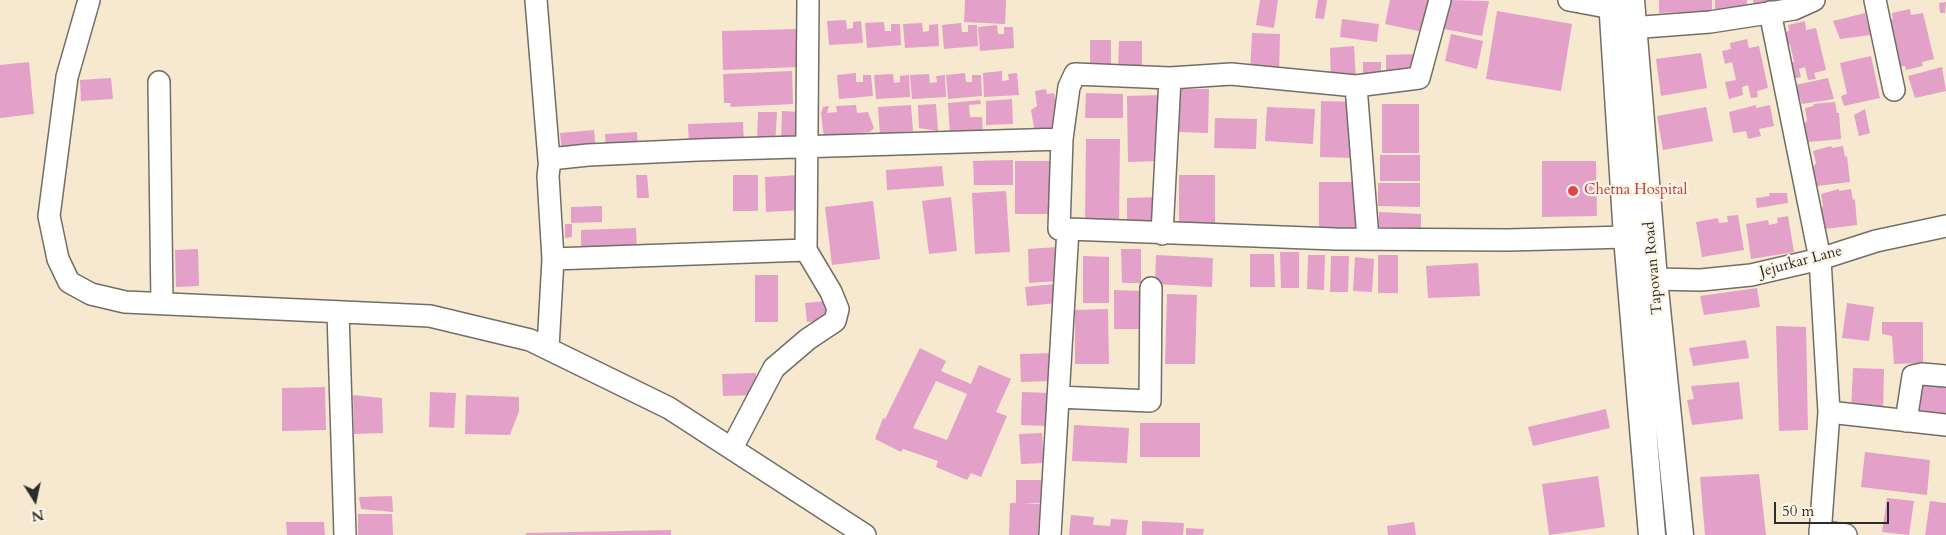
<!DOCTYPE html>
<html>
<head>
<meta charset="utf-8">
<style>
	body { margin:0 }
	#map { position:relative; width:1946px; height:535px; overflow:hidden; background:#f6e9d0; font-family:Cardo,serif }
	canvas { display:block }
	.north { position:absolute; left:10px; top:475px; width:50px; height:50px; -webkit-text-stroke:4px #fcf5e5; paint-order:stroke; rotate:170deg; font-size:14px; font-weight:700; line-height:20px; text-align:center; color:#2b2b2b }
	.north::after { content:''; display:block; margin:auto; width:18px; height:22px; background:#2b2b2b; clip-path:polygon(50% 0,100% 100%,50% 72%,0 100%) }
	.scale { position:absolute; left:1774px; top:502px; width:115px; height:22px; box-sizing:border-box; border:2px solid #2b2b2b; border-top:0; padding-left:6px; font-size:15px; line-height:18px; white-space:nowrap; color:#2b2b2b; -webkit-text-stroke:4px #fcf5e5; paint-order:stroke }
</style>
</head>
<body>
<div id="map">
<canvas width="1946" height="535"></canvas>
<div class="north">N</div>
<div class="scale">50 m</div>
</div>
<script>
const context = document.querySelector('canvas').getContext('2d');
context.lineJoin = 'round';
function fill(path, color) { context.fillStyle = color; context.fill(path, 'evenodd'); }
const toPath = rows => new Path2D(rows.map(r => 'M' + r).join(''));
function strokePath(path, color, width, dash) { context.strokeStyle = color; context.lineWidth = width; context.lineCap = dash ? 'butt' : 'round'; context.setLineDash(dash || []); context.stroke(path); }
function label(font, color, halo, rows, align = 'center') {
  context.font = font + ' Cardo,serif'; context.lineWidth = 4.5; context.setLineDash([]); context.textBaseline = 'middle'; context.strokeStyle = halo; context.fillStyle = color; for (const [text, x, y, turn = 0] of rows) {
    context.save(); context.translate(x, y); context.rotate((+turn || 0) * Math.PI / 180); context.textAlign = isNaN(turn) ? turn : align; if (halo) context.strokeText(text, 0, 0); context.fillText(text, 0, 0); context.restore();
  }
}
fill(toPath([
	[965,0,1006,0,1005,24,964,22],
	[1260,0,1278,0,1274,28,1256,25],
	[1318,0,1327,0,1324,19,1315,18],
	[1390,0,1430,0,1423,32,1385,24],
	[1449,0,1489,1,1482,36,1444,29],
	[1659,0,1712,0,1712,11,1659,13],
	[1715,0,1747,0,1747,12,1715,12],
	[1753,0,1773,0,1773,5,1754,9],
	[1946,2,1945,13,1940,13,1939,3],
	[1910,9,1911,15,1923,13,1934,59,1922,62,1923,66,1906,70,1905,66,1894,68,1884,22,1893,19,1892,13],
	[1497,11,1572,24,1561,91,1486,79],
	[1865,13,1871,35,1840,39,1833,21],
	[1342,19,1379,24,1377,42,1340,37],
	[846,20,847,29,853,28,853,22,861,21,863,43,829,45,827,21],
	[1805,21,1806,30,1816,28,1826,70,1814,73,1816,79,1808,80,1805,67,1799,69,1801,77,1787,80,1783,64,1794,62,1790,44,1782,46,1780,33,1789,31,1788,25],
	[884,22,885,31,891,31,891,24,900,24,901,45,867,48,865,23],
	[922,23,923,32,929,31,929,25,938,24,939,46,905,48,903,24],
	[961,23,962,32,968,32,968,25,977,25,978,46,944,49,942,25],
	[997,25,998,34,1004,34,1004,27,1013,27,1014,48,980,51,978,27],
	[797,29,799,67,723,70,722,31],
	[1252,33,1280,34,1279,75,1250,74],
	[1451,34,1483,41,1477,69,1445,61],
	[1747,39,1749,48,1759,46,1768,88,1757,91,1758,97,1751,98,1748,85,1742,87,1743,95,1729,99,1725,82,1736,80,1732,62,1725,64,1722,51,1731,49,1730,43],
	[1090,40,1111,40,1111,73,1090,73],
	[1119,41,1142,41,1142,73,1118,73],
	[1354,46,1356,81,1331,83,1330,48],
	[1701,53,1707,88,1661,96,1656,59],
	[1418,54,1418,77,1386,78,1386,55],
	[1871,56,1880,98,1844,106,1841,96,1847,94,1840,63],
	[29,62,34,114,0,118,0,65],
	[1363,62,1381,62,1381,80,1363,80],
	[1942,67,1946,91,1915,98,1908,76],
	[792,71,793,104,730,107,731,103,724,103,723,74],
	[1002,71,1002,81,1009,80,1008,74,1017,73,1019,95,984,97,983,73],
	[856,73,856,82,863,82,863,75,871,75,873,96,839,99,837,75],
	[965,73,966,82,972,82,972,75,981,75,982,96,948,99,946,75],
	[893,74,894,83,900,82,900,76,909,75,910,97,876,99,874,75],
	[929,74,930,83,937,82,936,76,945,75,946,97,912,99,910,75],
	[111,78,113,99,81,101,80,80],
	[1828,78,1834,99,1802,104,1795,85],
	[1046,89,1047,94,1054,93,1060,129,1035,133,1031,110,1037,106,1035,91],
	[1180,89,1209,89,1208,133,1179,132],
	[1086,93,1123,94,1123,118,1085,118],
	[1161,95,1161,161,1128,162,1127,96],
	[1012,99,1013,124,986,125,986,101],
	[980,100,981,104,969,105,970,117,982,117,983,134,950,136,948,103],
	[1321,101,1355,102,1354,158,1320,157],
	[1835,102,1837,113,1839,113,1841,139,1808,142,1804,133,1804,125,1807,120,1805,108,1814,106,1813,104],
	[936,104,938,131,919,128,918,105],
	[1382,104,1419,104,1419,153,1382,153],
	[856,105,857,113,868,112,874,128,870,132,824,137,821,114,823,107,829,106,827,113,837,112,836,106],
	[911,105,913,131,880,134,878,107],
	[1756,105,1756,108,1770,105,1774,126,1759,129,1761,136,1748,139,1746,131,1733,133,1729,112],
	[1267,107,1315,109,1313,144,1265,141],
	[1706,107,1713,141,1663,150,1657,116],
	[1865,109,1870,133,1859,136,1854,115],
	[782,111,801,112,800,144,781,143],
	[758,112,777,112,775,145,757,145],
	[1215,118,1257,119,1256,149,1214,148],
	[743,122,744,145,689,147,688,124],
	[594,130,596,151,562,153,560,133],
	[637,132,638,150,606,152,605,134],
	[1086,139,1120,139,1119,223,1085,223],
	[1831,146,1832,148,1843,146,1845,157,1847,156,1850,182,1817,186,1814,181,1812,169,1816,163,1813,151],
	[1380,155,1420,155,1420,181,1380,181],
	[1013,160,1013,185,974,185,973,161],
	[1015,161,1057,161,1057,214,1015,214],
	[1542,161,1596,161,1597,216,1542,217],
	[942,166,944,186,887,190,886,170],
	[636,175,647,175,649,198,637,198],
	[733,175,758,175,758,211,733,211],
	[800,175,802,210,766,212,765,177],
	[1179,175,1215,175,1215,230,1179,230],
	[1319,182,1355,182,1356,228,1319,229],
	[1378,183,1420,183,1420,207,1378,206],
	[1839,189,1839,191,1851,189,1853,200,1855,199,1857,225,1824,229,1820,212,1823,206,1821,194],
	[1006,191,1010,252,975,254,972,193],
	[1769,193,1787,193,1788,203,1757,208,1756,198,1770,196],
	[951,197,957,251,929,254,922,201],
	[1159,197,1160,225,1127,225,1127,198],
	[873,201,880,259,832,265,825,207],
	[602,206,602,222,571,223,571,207],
	[1379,212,1421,214,1421,233,1378,232],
	[1738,215,1744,250,1702,257,1696,222,1718,218,1719,223,1728,222,1727,216],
	[1788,216,1794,252,1751,259,1746,224,1768,220,1769,225,1778,223,1777,218],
	[565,224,572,224,572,237,565,238],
	[636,228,637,251,581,254,581,230],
	[1057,247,1059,281,1029,283,1028,249],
	[198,249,199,286,176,287,175,250],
	[1121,249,1141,249,1141,283,1122,283],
	[1280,252,1299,252,1299,288,1281,288],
	[1250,254,1274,254,1275,287,1250,287],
	[1156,255,1213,258,1212,287,1155,284],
	[1308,255,1325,255,1324,290,1307,289],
	[1378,255,1398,255,1398,293,1378,293],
	[1083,256,1109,257,1109,303,1083,303],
	[1331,256,1349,256,1348,292,1330,292],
	[1355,257,1374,259,1372,292,1353,291],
	[1478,263,1480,296,1428,298,1426,266],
	[755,275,778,275,778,322,755,322],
	[1055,284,1057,303,1027,306,1025,287],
	[1757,288,1760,307,1704,315,1700,296],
	[1114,290,1143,291,1141,329,1114,329],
	[1167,294,1197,295,1195,364,1165,364],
	[828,301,831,320,807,322,805,303],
	[1847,303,1874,307,1869,341,1842,338],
	[1108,309,1109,364,1075,364,1075,310],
	[1882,322,1923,322,1923,363,1894,364,1892,336,1882,334],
	[1776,326,1806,327,1808,430,1779,431],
	[1746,340,1749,358,1693,366,1689,348],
	[920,348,946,361,941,371,971,384,979,365,1011,379,996,412,1007,416,981,477,971,473,967,480,936,467,938,461,903,449,901,452,875,439,883,418,885,419],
	[936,381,967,394,947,440,913,428],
	[1052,353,1052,381,1021,382,1020,354],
	[1853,368,1884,369,1883,412,1851,411],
	[756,373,757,395,723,396,722,374],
	[1923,380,1946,383,1946,414,1918,410],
	[1739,382,1743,419,1692,425,1687,400,1694,399,1691,386],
	[325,387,326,430,282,431,282,388],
	[430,392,456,393,454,428,429,427],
	[1022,392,1049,393,1048,426,1021,425],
	[353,395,382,398,383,433,354,434],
	[466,395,519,397,519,411,510,435,465,434],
	[1606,409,1610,428,1533,446,1528,427],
	[1140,423,1200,423,1200,457,1140,457],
	[1074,425,1129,428,1127,463,1072,461],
	[1042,433,1044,463,1021,464,1019,434],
	[1865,452,1930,460,1927,495,1861,487],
	[1759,474,1766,535,1705,535,1700,477],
	[1598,476,1605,527,1549,535,1542,484],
	[1016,480,1041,480,1041,503,1021,503,1040,504,1038,535,1009,535,1010,503,1016,503],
	[392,496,393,512,361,509,359,497],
	[1887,498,1914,501,1909,535,1882,532],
	[1930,501,1946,503,1946,535,1925,535],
	[358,514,392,514,393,535,358,535],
	[1071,515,1094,517,1093,525,1110,526,1111,519,1128,520,1126,535,1069,535],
	[1142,521,1184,523,1183,535,1142,535],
	[286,522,324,522,325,535,287,535],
	[1414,522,1416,535,1388,535,1387,526],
	[1186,528,1204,529,1203,535,1186,535],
	[671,530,671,535,526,535,526,533]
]), '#e3a0c9');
const minor = toPath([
	[89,0,67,77,49,216,58,259,69,282,91,294,125,302,430,316,530,340,669,408,865,535],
	[536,0,549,160],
	[1569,0,1612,8],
	[1875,0,1894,90],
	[1770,12,1820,259,1829,412],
	[1617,29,1710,22,1794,9,1814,0],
	[159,82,162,303],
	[1356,86,1368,239],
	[1062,139,1069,87,1075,74,1170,78,1231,74,1356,86,1419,78,1440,0],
	[1162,234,1170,78],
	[553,259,806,250,808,0],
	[1654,279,1701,280,1751,275,1820,259,1876,241,1946,226],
	[338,312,345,535],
	[548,348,553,259,548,176,550,159,588,155,698,150,1062,139,1059,229,1068,229],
	[1058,397,1150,401,1151,288],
	[1906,421,1913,376,1922,374,1946,376],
	[732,448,774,368,808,339,835,321,838,309,831,292,806,250],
	[1820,531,1846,535],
	[1050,535,1068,229,1335,239,1508,240,1627,237],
	[1820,535,1829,412,1946,425]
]);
const major = toPath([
	[1612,0,1627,237,1652,535],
	[1631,0,1654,279,1680,535]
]);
strokePath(minor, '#726e65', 24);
strokePath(major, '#726e65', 29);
strokePath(minor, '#fff', 21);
strokePath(major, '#fff', 26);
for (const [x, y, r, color] of [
	[1573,191,6,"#e0444e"]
]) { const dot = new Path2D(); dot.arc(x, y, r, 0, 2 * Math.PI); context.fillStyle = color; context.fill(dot); strokePath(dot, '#fcf5e5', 2); }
label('15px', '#be3a42', '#fcf5e5', [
	["Chetna Hospital",1584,191]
], 'left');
label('15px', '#2b2b2b', '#fcf5e5', [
	["Jejurkar Lane",1801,262,-15],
	["Tapovan Road",1654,268,-95]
]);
</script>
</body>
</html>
